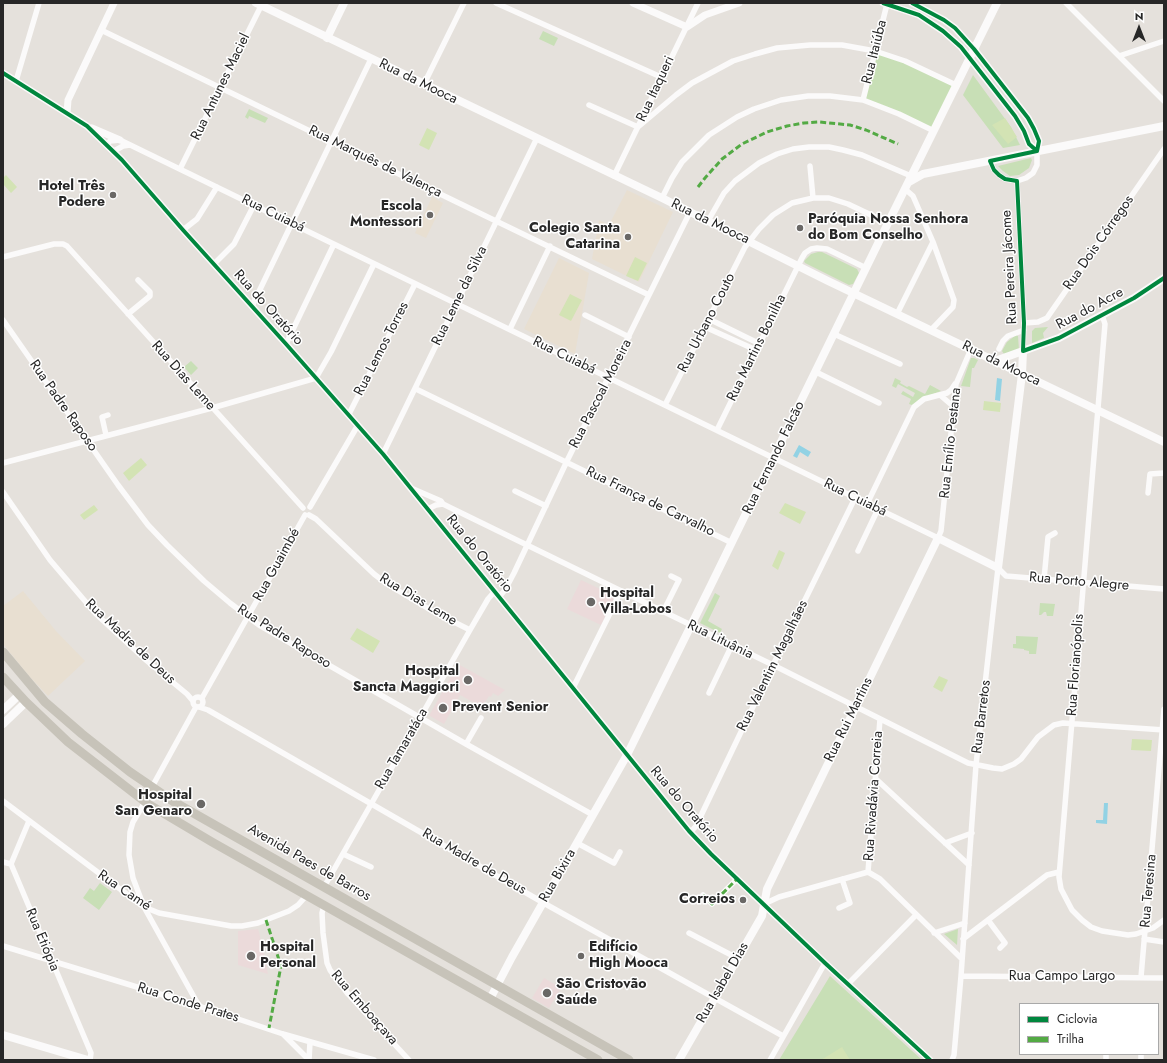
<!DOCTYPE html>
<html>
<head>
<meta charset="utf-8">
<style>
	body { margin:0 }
	#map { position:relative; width:1167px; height:1063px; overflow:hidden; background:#e5e1dc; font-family:Jost,sans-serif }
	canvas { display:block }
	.frame { position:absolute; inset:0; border:4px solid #272727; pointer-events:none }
	.legend { position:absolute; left:1019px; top:1003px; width:140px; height:52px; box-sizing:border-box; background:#fff; border:1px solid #a9a9a9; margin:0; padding:5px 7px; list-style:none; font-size:12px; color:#272727 }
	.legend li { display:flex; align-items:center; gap:8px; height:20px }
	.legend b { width:20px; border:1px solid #a9a9a9 }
	.north { position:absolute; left:1119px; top:8px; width:40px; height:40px; -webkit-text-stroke:3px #fff; paint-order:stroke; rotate:0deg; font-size:11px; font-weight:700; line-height:16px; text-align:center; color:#272727 }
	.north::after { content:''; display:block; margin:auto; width:14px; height:18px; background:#272727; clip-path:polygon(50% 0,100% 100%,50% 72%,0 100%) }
</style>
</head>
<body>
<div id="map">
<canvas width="1167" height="1063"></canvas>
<div class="frame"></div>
<ul class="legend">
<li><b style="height:5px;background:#00873e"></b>Ciclovia</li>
<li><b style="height:5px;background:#53aa44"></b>Trilha</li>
</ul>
<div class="north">N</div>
</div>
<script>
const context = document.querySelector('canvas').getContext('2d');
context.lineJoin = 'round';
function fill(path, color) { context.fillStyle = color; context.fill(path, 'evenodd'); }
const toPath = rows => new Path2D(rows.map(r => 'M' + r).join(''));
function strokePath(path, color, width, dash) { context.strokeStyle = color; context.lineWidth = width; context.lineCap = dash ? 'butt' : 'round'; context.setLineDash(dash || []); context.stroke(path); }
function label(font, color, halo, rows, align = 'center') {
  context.font = font + ' Jost,sans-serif'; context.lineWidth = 3; context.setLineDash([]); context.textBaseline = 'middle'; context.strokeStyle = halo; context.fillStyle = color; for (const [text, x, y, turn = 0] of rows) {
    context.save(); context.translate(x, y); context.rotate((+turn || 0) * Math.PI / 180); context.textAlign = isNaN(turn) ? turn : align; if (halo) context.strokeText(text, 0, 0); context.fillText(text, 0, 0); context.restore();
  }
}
fill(toPath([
	[627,190,673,212,639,282,592,259,599,220,609,225],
	[432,197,443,203,426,238,415,233],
	[559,258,589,273,575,354,524,329],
	[23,591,56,631,85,661,48,696,29,676,3,644,3,606]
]), '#e8dfd1');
fill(toPath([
	[581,580,615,596,601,625,567,609],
	[458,664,505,690,498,696,493,693,491,697,489,696,482,707,460,695,444,724,430,716,430,714],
	[258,929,259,932,268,974,238,965,238,931],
	[544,978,561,988,549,1008,532,998]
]), '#ebdada');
fill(toPath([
	[543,31,558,38,554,46,539,39],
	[876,51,956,85,934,131,863,100],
	[973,75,1011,127,1020,145,1003,148,963,95],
	[249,109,268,118,265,123,249,116,248,119,245,117],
	[1031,158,1032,160,1029,168,1019,175,1010,176,1003,171,998,166],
	[822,252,857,269,859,273,853,284,849,285,805,263,804,261,811,254,818,252],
	[1048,327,1043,333,1044,338,1032,343,1032,331,1035,328],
	[1016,335,1018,336,1019,350,1004,354,1002,351,1007,342],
	[971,358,974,358,978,360,974,368,972,368,970,387,961,386],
	[191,361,198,368,191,375,184,367],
	[895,378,901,381,900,383,907,387,909,386,925,394,930,385,941,391,925,397,912,405,909,404,911,399,901,394,903,391,913,397,915,393,898,384,896,388,892,386],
	[715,593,720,596,708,621,722,629,720,633,700,623],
	[1040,603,1055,604,1053,616,1047,616,1046,612,1044,612,1041,615,1039,615],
	[1016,636,1038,637,1036,654,1029,654,1029,651,1024,650,1024,649,1013,648,1013,644,1016,644],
	[100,883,112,892,99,910,83,898,90,888,94,891],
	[958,929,957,945,944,934],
	[830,976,922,1060,779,1060]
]), '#c8dfb6');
fill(toPath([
	[1005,118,1017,137,1008,144,992,125],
	[427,128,437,133,429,150,419,145],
	[6,175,17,187,11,193,3,184,3,178],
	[635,257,647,263,638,281,626,276],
	[570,294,582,300,571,321,559,315],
	[984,401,1001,403,1000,412,983,410],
	[141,458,147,465,129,481,123,473],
	[785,503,806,512,800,524,779,513],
	[94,505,98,510,84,520,80,515],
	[779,550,785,553,778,570,772,566],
	[357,628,380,641,373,653,350,639],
	[939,676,948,680,942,692,933,687],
	[1132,739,1152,740,1151,751,1131,750],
	[842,1047,850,1060,821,1060]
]), '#d3e3b4');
fill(toPath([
	[997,378,1002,379,1000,401,995,400],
	[799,445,811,452,808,457,800,452,797,458,793,456],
	[1104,803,1108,803,1107,824,1096,823,1096,820,1103,820]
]), '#92d2e4');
strokePath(toPath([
	[496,3,661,77],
	[1066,3,1164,101],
	[101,30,649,295],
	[1119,56,1164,41],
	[16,81,39,3],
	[424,84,464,3],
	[863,100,887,4],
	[589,105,638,127,676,95,692,83,733,61,755,54,777,48,810,45,842,45,875,51,905,61,956,85],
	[107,144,110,141,120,140,938,538,941,531,956,384,971,349],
	[114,151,123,146,130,145],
	[990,161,994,170,999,175,1005,179,1017,181,1026,178,1033,173,1037,165,1037,151],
	[810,166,813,198],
	[180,169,261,6],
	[614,176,698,3],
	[1017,181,1024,323,1023,351],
	[905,189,913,196,933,242,954,300,953,307,931,330],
	[662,198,672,178,682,162,709,135,737,117,754,109,781,100,808,96,830,96,863,100,899,114,934,131],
	[708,221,724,193,735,181,759,163,777,154,793,149,809,147,829,147,843,150,862,155,911,176],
	[183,230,197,219,217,187],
	[3,257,54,244,63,244,67,246,303,508],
	[214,264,234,244,254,205],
	[252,306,371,59],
	[128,314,150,296,150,292,138,280],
	[897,314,933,242],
	[585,315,629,337],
	[1102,315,1105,324,1059,877,1061,889,1072,910,1082,920,1091,927,1102,931,1128,935,1136,934,1153,928,1164,920],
	[709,319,760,344],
	[3,320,118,485,148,525,167,545,204,581,230,603,259,625,466,744,593,815],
	[1024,323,1038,322,1047,318,1049,315,1164,149],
	[705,327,756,350],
	[510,329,550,246],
	[834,334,900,364],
	[286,344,334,244],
	[999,349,1003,341,1008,336,1024,330],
	[816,372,879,403],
	[416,389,732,543],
	[940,395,954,407],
	[665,405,745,247,759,229,773,215,792,203,813,198,829,198,848,204,888,223],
	[349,414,415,284],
	[717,430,802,258,805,253,811,249,817,248,827,249,866,268],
	[106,435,102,417,108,415],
	[383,454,537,138],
	[3,463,212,408,316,378,331,352,374,264],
	[411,488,441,501,443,504,449,507,773,665,968,763,993,768,1002,769,1014,764,1021,759,1038,737,1054,725,1063,723,1164,730],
	[515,491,546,506],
	[3,492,50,560,96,614,147,661,187,694,193,701],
	[1148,493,1150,474,1164,473],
	[867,504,914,407,924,399,947,393,951,390,955,384],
	[310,507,358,425],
	[428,509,436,505,443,504],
	[309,515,316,519,374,574,387,584,434,612,470,630],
	[858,551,878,509],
	[998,568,1006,576,1164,589],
	[1044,579,1048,537,1055,533],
	[499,597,505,590,514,573,567,461,690,212],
	[663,612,679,580,671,576],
	[573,688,621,591],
	[709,693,732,645],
	'193 702a5 5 0 1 1 10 0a5 5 0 1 1-10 0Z',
	[202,698,305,515],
	[199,707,208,710,549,906,783,1036],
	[466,744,481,718],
	[876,779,969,865],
	[152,787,196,707],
	[3,801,144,907,159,913,231,926,242,926,258,923,289,911,298,905,307,895],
	[145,802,133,822,130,832,129,855,133,878,144,907,199,1006],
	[29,821,11,864,91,1053,90,1060],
	[690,833,696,826,773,665,855,498],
	[577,843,614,863,620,852],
	[945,843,972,833],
	[343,854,371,867],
	[3,862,11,864],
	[868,872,880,719],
	[324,887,470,630,488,599,495,591],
	[703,895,712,904,737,879],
	[764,904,779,897,868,872,880,879,962,959],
	[324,905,322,913,323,933,327,963,330,970,348,994,409,1060],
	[839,908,850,903,842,879],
	[988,920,1005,943,1000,948],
	[689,933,737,958],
	[934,933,965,923],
	[963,939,1047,875,1059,872],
	[1144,939,1164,942],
	[3,946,199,1006,283,1034,374,1060],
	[961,976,1164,978],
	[1141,977,1164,709],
	[848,984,916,915],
	[283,1034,309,1060],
	[1106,1054,1106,1060],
	[309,1060,310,1042],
	[770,1060,825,963],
	[952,1060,954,1055,961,976,976,765,998,568],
	[1141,1060,1141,1054]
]), '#fbfafa', 5.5);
strokePath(toPath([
	[633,3,687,27,705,15,739,3],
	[883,3,919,15,943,31,961,47,1015,116,1024,131,1029,144,1037,151,1039,141,1034,129,1028,118,974,49,955,28,944,20,912,3],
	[3,73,87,126,122,160,183,230,286,344,383,454,689,831,711,854,825,963,930,1060],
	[67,113,68,100,114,3],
	[92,128,120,140]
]), '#fbfafa', 7);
strokePath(toPath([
	[256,3,662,198,828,281,1164,442],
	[327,38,344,3],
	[909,182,923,174,1164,126],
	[995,361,1059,338,1134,298,1164,278],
	[3,710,19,695],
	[3,724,26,702],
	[490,999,512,957,627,755,711,585,888,223,997,3],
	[3,1035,88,1060],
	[679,1060,762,916,767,889,938,538,998,568,1022,374,1023,351]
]), '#fbfafa', 8);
strokePath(toPath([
	[3,652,45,702,82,734,130,772,174,802,629,1060],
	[3,677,26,702,68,742,148,804,212,842,598,1060]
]), '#c7c3b9', 9);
strokePath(toPath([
	[698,187,705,178,722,159,742,144,767,132,787,126,804,123,819,122,850,125,866,130,898,144],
	[703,895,712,904,737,879],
	[266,920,281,966,269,1028]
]), '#53aa44', 3, [6, 3]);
strokePath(toPath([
	[883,3,919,15,943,31,961,47,1015,116,1024,131,1029,144,1037,151],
	[912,3,944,20,955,28,974,49,1028,118,1034,129,1039,141,1037,151],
	[3,73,87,126,122,160,183,230,286,344,383,454,689,831,711,854,825,963,930,1060],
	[1037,151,990,161,994,170,999,175,1005,179,1017,181,1024,323,1023,351,1059,338,1134,298,1164,278]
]), '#00873e', 4);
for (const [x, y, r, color] of [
	[113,195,4,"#6a6866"],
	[430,215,4,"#6a6866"],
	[800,228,4,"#6a6866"],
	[628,237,4,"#6a6866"],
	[591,602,5,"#6a6866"],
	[468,680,5,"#6a6866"],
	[443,708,5,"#6a6866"],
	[201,804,5,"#6a6866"],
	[743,900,4,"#6a6866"],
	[251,956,5,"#6a6866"],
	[581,956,4,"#6a6866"],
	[547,993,5,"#6a6866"]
]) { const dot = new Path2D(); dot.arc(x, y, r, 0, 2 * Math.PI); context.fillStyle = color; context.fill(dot); strokePath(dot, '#fff', 1.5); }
label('14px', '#272727', '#fff', [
	["Rua Itaiúba",875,52,-76],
	["Rua da Mooca",418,82,26],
	["Rua Antunes Maciel",221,87,-64],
	["Rua Itaqueri",656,89,-65],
	["Rua Marquês de Valença",375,162,26],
	["Rua Cuiabá",273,214,26],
	["Rua da Mooca",710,222,26],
	["Rua Dois Córregos",1099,243,-55],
	["Rua Pereira Jácome",1010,267,-93],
	["Rua Leme da Silva",460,296,-64],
	["Rua do Oratório",268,308,48],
	["Rua do Acre",1090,309,-28],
	["Rua Urbano Couto",707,323,-63],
	["Rua Martins Bonilha",757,348,-64],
	["Rua Lemos Torres",382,349,-63],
	["Rua Cuiabá",564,356,26],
	["Rua da Mooca",1001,364,26],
	["Rua Dias Leme",183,376,48],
	["Rua Pascoal Moreira",601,394,-63],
	["Rua Padre Raposo",63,406,55],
	["Rua Emílio Pestana",951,443,-84],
	["Rua Fernando Falcão",774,458,-64],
	["Rua Cuiabá",855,498,26],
	["Rua França de Carvalho",650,502,26],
	["Rua do Oratório",479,554,51],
	["Rua Guaimbé",277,565,-61],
	["Rua Porto Alegre",1079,582,5],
	["Rua Dias Leme",418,600,31],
	["Rua Padre Raposo",284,637,32],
	["Rua Lituânia",720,640,26],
	["Rua Madre de Deus",130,642,43],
	["Rua Florianópolis",1076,665,-86],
	["Rua Valentim Magalhães",773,666,-64],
	["Rua Barretos",982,717,-83],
	["Rua Rui Martins",849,720,-64],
	["Rua Tamaratáca",402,749,-60],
	["Rua Rivadávia Correia",874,796,-86],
	["Rua do Oratório",684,805,49],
	["Rua Madre de Deus",474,862,30],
	["Avenida Paes de Barros",309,863,30],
	["Rua Bixira",558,876,-60],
	["Rua Camé",124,891,34],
	["Rua Teresina",1149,891,-85],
	["Rua Etiópia",42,940,67],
	["Rua Campo Largo",1062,977],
	["Rua Isabel Dias",723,983,-60],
	["Rua Conde Prates",188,1003,17],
	["Rua Emboaçava",364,1008,49]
]);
label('bold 14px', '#272727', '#fff', [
	["Hotel Três",105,187],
	["Podere",105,203],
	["Escola",422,207],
	["Montessori",422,223],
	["Paróquia Nossa Senhora",808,220,"left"],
	["do Bom Conselho",808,236,"left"],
	["Colegio Santa",620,229],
	["Catarina",620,245],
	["Hospital",600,594,"left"],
	["Villa-Lobos",600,610,"left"],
	["Hospital",459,672],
	["Sancta Maggiori",459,688],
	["Prevent Senior",452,708,"left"],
	["Hospital",192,796],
	["San Genaro",192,812],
	["Correios",735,900],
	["Hospital",260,948,"left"],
	["Personal",260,964,"left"],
	["Edifício",589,948,"left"],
	["High Mooca",589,964,"left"],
	["São Cristovão",556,985,"left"],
	["Saúde",556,1001,"left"]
], 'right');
</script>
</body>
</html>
